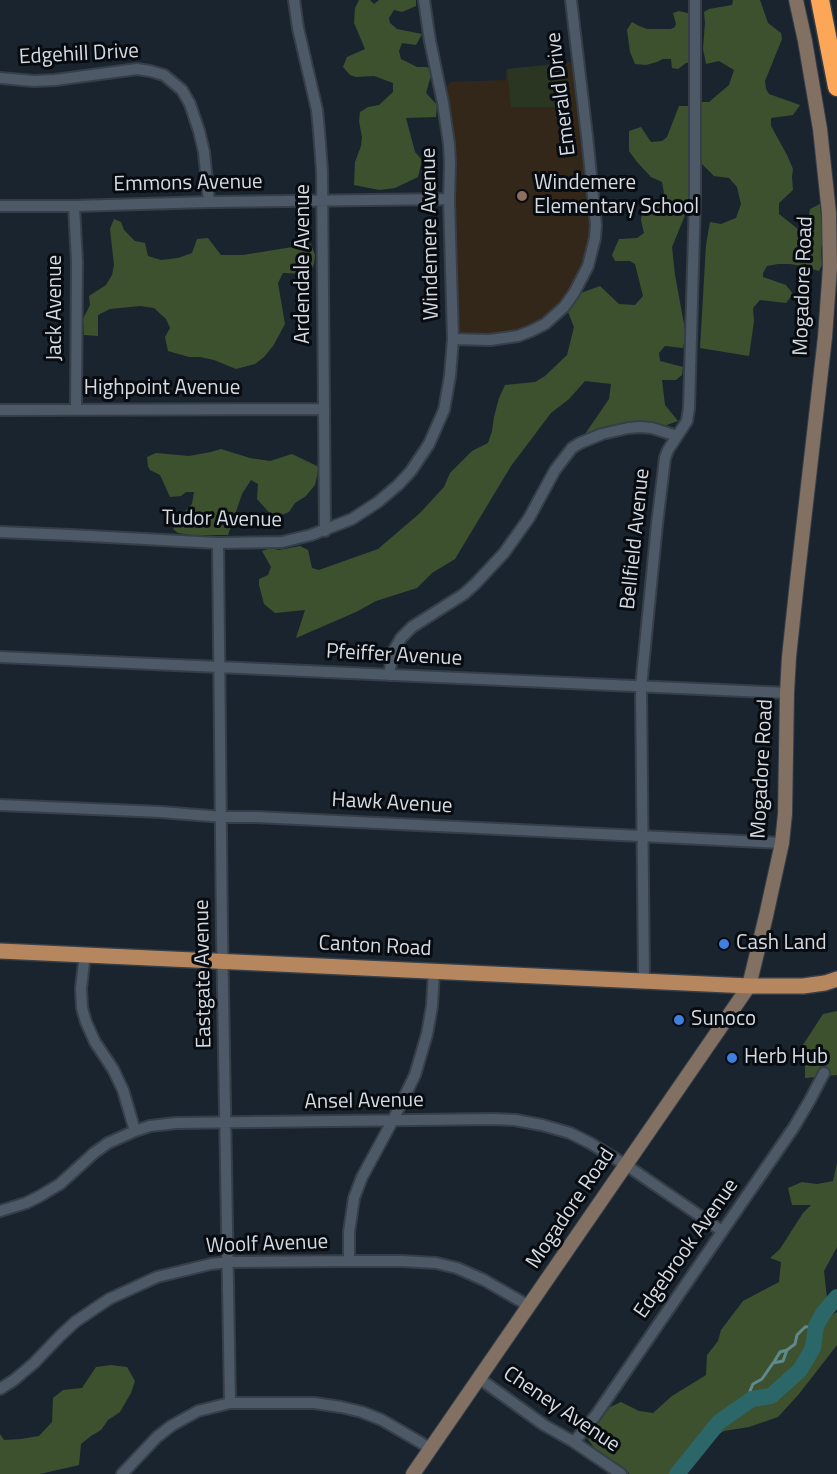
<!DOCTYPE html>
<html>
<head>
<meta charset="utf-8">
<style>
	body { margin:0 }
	canvas { display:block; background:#19242f }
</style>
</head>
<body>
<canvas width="837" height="1474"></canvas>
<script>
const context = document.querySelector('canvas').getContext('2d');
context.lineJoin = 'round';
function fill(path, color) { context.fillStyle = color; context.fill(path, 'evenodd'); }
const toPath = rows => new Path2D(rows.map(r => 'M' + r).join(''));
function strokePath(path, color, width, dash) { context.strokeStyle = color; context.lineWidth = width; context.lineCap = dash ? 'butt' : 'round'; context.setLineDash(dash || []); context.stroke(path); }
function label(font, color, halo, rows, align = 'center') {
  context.font = font + ' "Titillium Web",sans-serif'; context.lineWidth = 6; context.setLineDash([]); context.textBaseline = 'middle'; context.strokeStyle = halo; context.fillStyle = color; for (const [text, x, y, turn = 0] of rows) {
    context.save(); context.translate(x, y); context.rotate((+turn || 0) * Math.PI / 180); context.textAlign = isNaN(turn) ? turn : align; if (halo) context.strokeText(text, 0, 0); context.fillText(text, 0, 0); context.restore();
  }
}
fill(toPath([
	[572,62,589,207,590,234,585,263,569,292,549,315,527,328,502,334,457,334,456,165,446,87,451,82,506,80,506,71]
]), '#332719');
fill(toPath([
	[565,63,569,107,511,107,507,69]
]), '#2a3621');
fill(toPath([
	[359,0,370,0,374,4,379,0,416,0,416,6,402,12,394,10,389,18,390,23,397,29,422,34,416,45,402,43,399,51,401,59,417,67,427,67,432,72,426,93,437,105,436,117,406,118,415,152,422,160,418,177,395,188,379,190,354,185,355,162,361,146,362,137,359,121,360,112,368,107,379,105,393,92,393,83,374,76,356,77,350,75,343,67,347,57,365,49,354,23,355,8],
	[733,0,760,0,768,23,781,33,782,39,765,81,766,89,769,94,800,105,793,115,771,118,771,126,787,155,793,169,792,177,793,190,779,203,779,214,799,230,808,222,810,209,820,204,823,238,821,250,822,265,819,271,802,266,790,264,778,264,767,266,763,273,763,277,786,285,793,294,786,303,760,300,753,308,754,321,749,356,700,348,706,245,710,222,721,224,736,218,741,204,737,187,729,178,714,176,702,164,702,102,709,102,729,85,734,70,719,61,706,64,703,49,705,23,704,12,709,9,732,5],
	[679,11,692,14,692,62,686,63,678,69,672,68,671,59,663,59,657,62,646,65,635,64,630,52,627,30,632,22,639,26,647,29,671,29,675,27,676,24,673,13],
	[679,106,688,106,691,117,690,203,672,247,675,275,686,335,683,348,665,346,659,353,660,361,683,367,682,375,676,380,662,380,665,405,678,421,661,427,583,437,609,399,611,384,585,381,569,399,551,413,511,466,455,559,432,573,417,588,376,601,356,612,296,638,305,610,275,613,264,604,259,585,259,579,268,575,271,567,262,551,270,548,279,550,300,546,308,550,312,568,319,570,378,549,420,513,444,487,450,473,472,451,488,443,492,431,494,417,499,398,505,385,535,382,545,376,567,355,574,327,568,312,578,294,600,286,619,304,635,305,643,296,635,264,630,261,615,261,612,255,619,239,637,238,644,233,641,220,643,203,650,200,659,202,664,193,662,182,651,177,637,162,629,151,629,131,641,127,651,142,662,141,667,137],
	[114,219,121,222,124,230,135,241,145,243,148,256,161,260,178,258,192,253,197,239,208,238,221,255,243,255,311,244,315,255,314,264,309,274,283,273,278,283,285,324,273,346,264,357,255,364,236,369,214,360,200,357,189,357,168,351,165,337,170,328,166,319,154,308,140,306,110,309,98,315,98,336,84,335,83,319,90,305,89,296,106,285,112,275,114,265,110,229],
	[221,449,250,458,270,461,292,454,319,467,315,485,306,496,295,503,289,512,274,518,257,499,258,484,251,480,242,494,228,535,191,535,178,533,173,529,181,515,192,504,194,492,186,492,181,496,170,497,160,475,150,470,148,466,147,457,156,453,189,456,211,452],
	[837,1011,837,1075,805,1078,805,1068,801,1048,823,1014],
	[837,1163,837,1247,824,1271,829,1316,837,1312,837,1345,799,1394,778,1417,749,1427,724,1431,699,1446,677,1474,630,1474,596,1450,586,1437,610,1407,621,1402,639,1411,653,1413,672,1396,706,1375,707,1355,718,1341,721,1330,743,1301,779,1282,781,1262,770,1258,780,1249,803,1213,811,1205,792,1205,788,1188,802,1182,817,1184,833,1181],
	[111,1365,127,1367,135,1381,131,1393,120,1412,108,1420,101,1430,91,1436,81,1444,79,1465,40,1474,0,1474,0,1434,4,1440,21,1439,39,1436,52,1422,53,1398,63,1390,82,1388,96,1367]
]), '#3d512e');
strokePath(toPath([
	[774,1362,780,1352,787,1350],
	[752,1399,750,1391,753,1384,762,1379,773,1363,783,1361,787,1350,795,1344,797,1335,805,1327,816,1326]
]), '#5e8a8e', 3);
strokePath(toPath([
	[677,1474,719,1422,752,1399,771,1396,800,1370,813,1348,816,1326,824,1312,837,1297]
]), '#2b6769', 16);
const street = toPath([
	[294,0,298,28,317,110,319,131,322,171,325,531],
	[0,78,34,81,55,80,137,69,150,71,164,75,182,90,190,104,199,131,204,152,209,202],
	[0,206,74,206,209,202,449,199],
	[74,206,77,262,76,409],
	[453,339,490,340,518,336,531,331,545,324,564,307,574,293,588,266,595,238,596,225,587,136,571,0],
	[0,410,323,409],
	[0,532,71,535,218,543,282,542,311,535,352,519,378,502,398,485,411,471,429,444,444,410,450,376,453,339,449,199,450,164,449,144,443,103,430,41,424,0],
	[218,543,222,932,230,1403],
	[0,657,787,693],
	[389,675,393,652,401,638,412,627,464,594,476,583,504,553,529,518,555,470,572,448,580,443,602,434,628,428,640,427,652,428,677,436],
	[0,805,161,812,222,817,256,817,782,843],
	[85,954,81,988,82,1008,86,1022,95,1042,113,1069,123,1090,135,1131],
	[644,980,641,687,657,524,665,458,668,450,687,421,689,408,695,197,695,0],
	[0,1211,26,1203,40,1196,60,1184,94,1153,108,1143,135,1131,150,1126,176,1123,494,1119,515,1120,542,1125,570,1133,590,1143,626,1165,722,1231],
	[349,1261,349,1232,354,1198,362,1177,393,1120,415,1075,427,1034,432,1006,434,970],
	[480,1379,544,1425,574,1442,621,1474],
	[0,1389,14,1380,34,1363,60,1336,75,1322,109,1299,157,1277,211,1264,228,1262,349,1261,402,1261,436,1263,457,1268,484,1280,529,1306],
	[574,1442,596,1415,794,1127,810,1100,824,1073],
	[122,1474,157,1437,171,1426,198,1411,230,1403,314,1403,341,1407,362,1412,382,1420,430,1448]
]);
const secondary = toPath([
	[413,1474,749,986,766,916,782,843,785,814,787,693,789,657,797,582,825,337,830,267,829,213,820,129,805,41,796,0]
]);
const primary = toPath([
	[0,951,749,986,803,986,825,983,837,979]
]);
const highway = toPath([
	[820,0,837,87]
]);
strokePath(street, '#363e48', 14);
strokePath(secondary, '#363e48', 16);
strokePath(primary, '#363e48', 18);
strokePath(highway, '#363e48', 21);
strokePath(street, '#4d5966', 10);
strokePath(secondary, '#827062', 14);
strokePath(primary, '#b6875e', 15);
strokePath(highway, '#fca658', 18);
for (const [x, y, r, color] of [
	[522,196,6,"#8d6e63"],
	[724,944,6,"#3f7fe0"],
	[679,1020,6,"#3f7fe0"],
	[732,1058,6,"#3f7fe0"]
]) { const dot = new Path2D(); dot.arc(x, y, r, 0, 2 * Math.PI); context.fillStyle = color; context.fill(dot); strokePath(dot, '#080c11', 2); }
label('21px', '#d4dbe3', '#080c11', [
	["Edgehill Drive",79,55,-3],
	["Emerald Drive",562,94,-97],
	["Emmons Avenue",188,184,-1],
	["Windemere Avenue",431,234,-91],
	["Ardendale Avenue",304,264,-90],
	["Mogadore Road",804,286,-88],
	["Jack Avenue",56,308,-90],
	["Highpoint Avenue",162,389],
	["Tudor Avenue",222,520,1],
	["Bellfield Avenue",636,539,-84],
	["Pfeiffer Avenue",394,656,3],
	["Mogadore Road",763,769,-87],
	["Hawk Avenue",392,804,3],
	["Canton Road",375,947,3],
	["Eastgate Avenue",204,974,-91],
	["Ansel Avenue",364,1102,-1],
	["Mogadore Road",571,1209,-56],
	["Woolf Avenue",267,1245,-2],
	["Edgebrook Avenue",687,1249,-55],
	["Cheney Avenue",561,1410,34]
]);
label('21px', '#d4dbe3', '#080c11', [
	["Windemere",534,184],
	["Elementary School",534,208],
	["Cash Land",736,944],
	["Sunoco",691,1020],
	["Herb Hub",744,1058]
], 'left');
</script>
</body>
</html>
